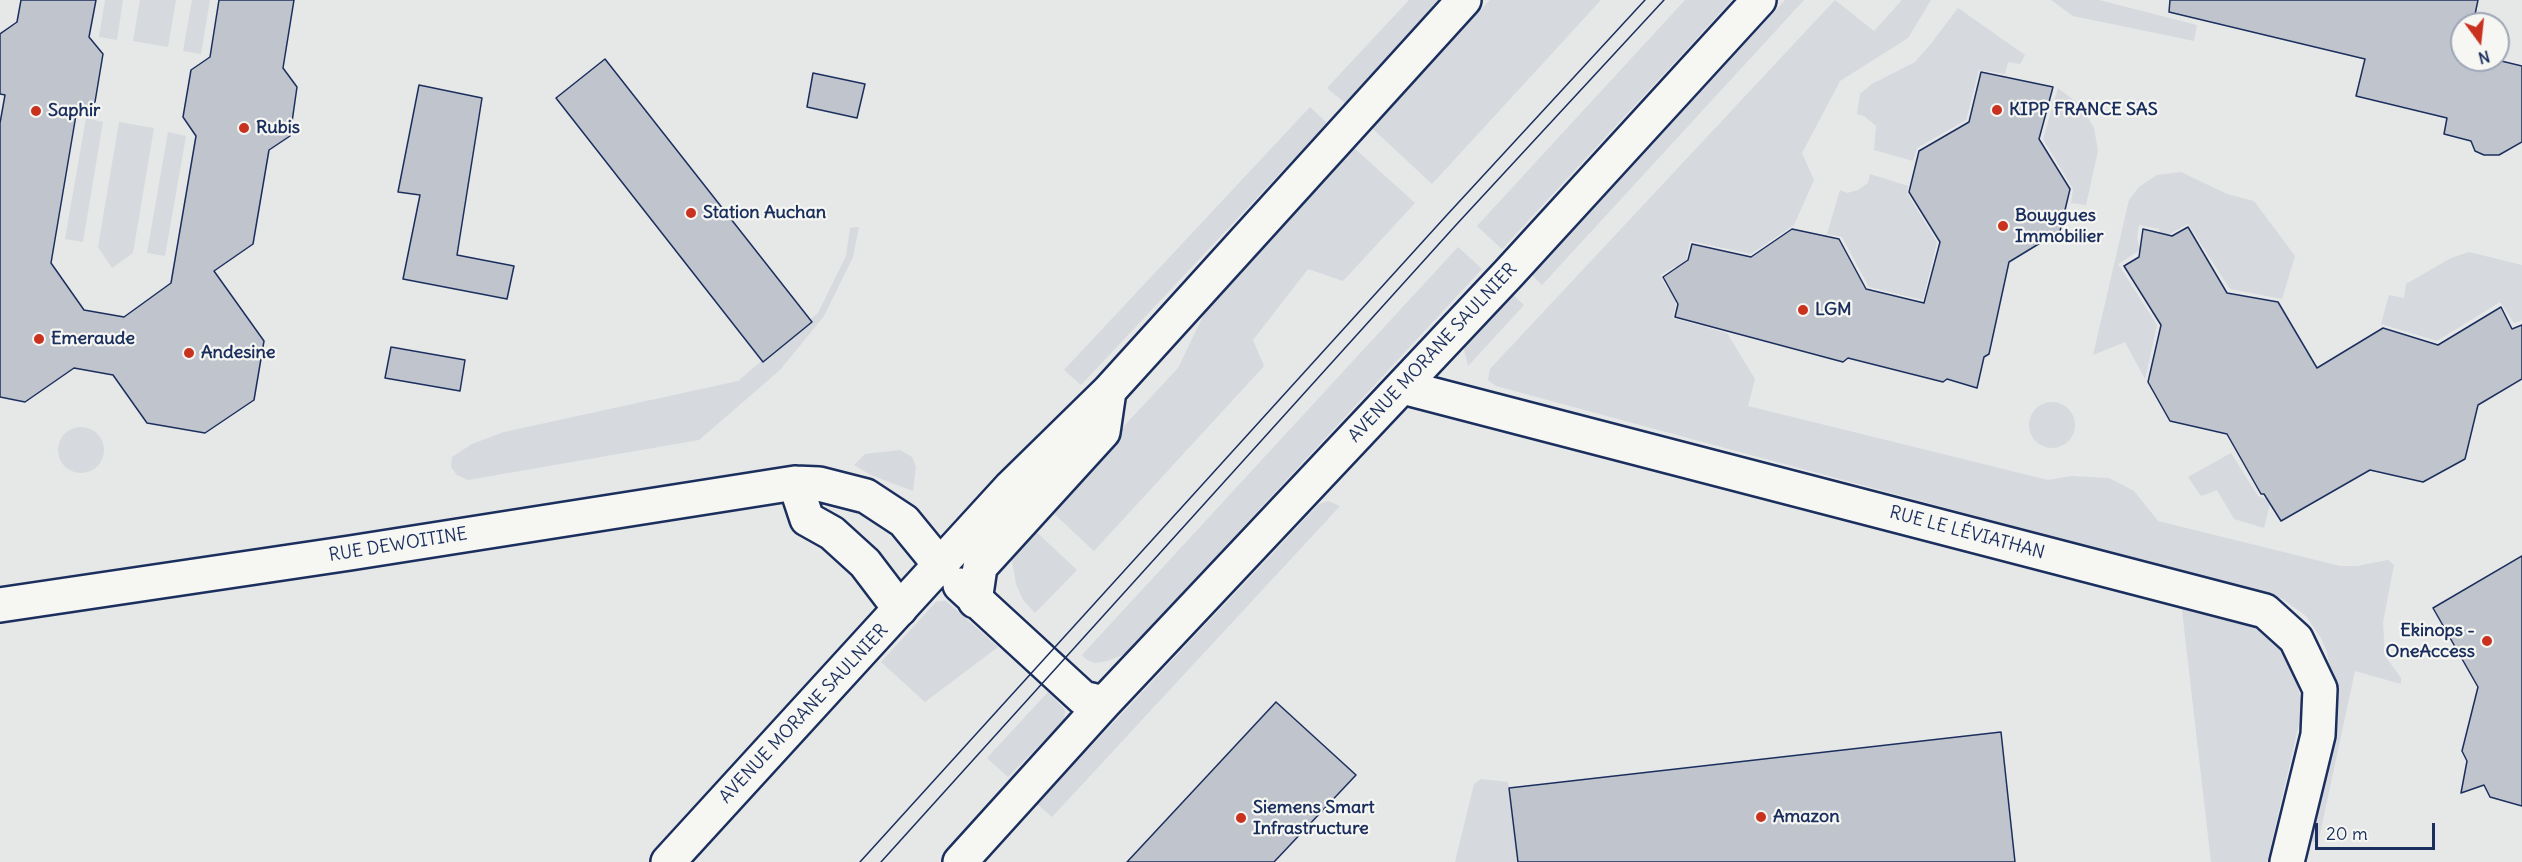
<!DOCTYPE html>
<meta charset="utf-8">
<style>
body{margin:0}
#map{position:relative;width:2522px;height:862px;overflow:hidden;background:#f6f6f2;font-family:Delius,sans-serif}
canvas{display:block}
.north{position:absolute;left:2450px;top:12px;width:60px;height:60px;box-sizing:border-box;background:#f6f6f2;border:2px solid #9ea6b7;border-radius:50%;rotate:165deg;font-size:16px;font-weight:700;line-height:24px;text-align:center;color:#1b2f5e}
.north::after{content:'';display:block;margin:auto;width:21px;height:27px;background:#c8321e;clip-path:polygon(50% 0,100% 100%,50% 72%,0 100%)}
.scale{position:absolute;left:2315px;top:823px;width:120px;height:27px;box-sizing:border-box;border:3px solid #1b2f5e;border-top:0;padding-left:8px;font-size:18px;line-height:21px;white-space:nowrap;color:#1b2f5e;-webkit-text-stroke:4px #f6f6f2;paint-order:stroke}
</style>
<div id="map">
<canvas width="2522" height="862"></canvas>
<div class="north">N</div>
<div class="scale">20 m</div>
</div>
<script>
const context = document.querySelector('canvas').getContext('2d');
context.lineJoin = 'round';
function fillPath(path, color) { context.fillStyle = color; context.fill(path, 'evenodd'); }
const poly = rows => new Path2D(rows.map(r => 'M' + r).join(''));
function trace(path, color, width, dash) { context.strokeStyle = color; context.lineWidth = width; context.lineCap = dash ? 'butt' : 'round'; context.setLineDash(dash || []); context.stroke(path); }
function write(font, color, halo, rows, align = 'center') {
  context.font = font + ' Delius,sans-serif'; context.lineWidth = 4.5; context.setLineDash([]); context.textBaseline = 'middle'; context.strokeStyle = halo; context.fillStyle = color; for (const [text, x, y, turn = 0] of rows) {
    context.save(); context.translate(x, y); context.rotate((+turn || 0) * Math.PI / 180); context.textAlign = isNaN(turn) ? turn : align; if (halo) context.strokeText(text, 0, 0); context.fillText(text, 0, 0); context.restore();
  }
}
const built = poly([
 [0,0,2522,0,2522,862,0,862],
 [2462,24,2498,24,2498,60,2462,60]
]);
const green = poly([
 [105,0,123,0,117,40,99,37],
 [140,0,176,0,168,47,133,41],
 [192,0,210,0,201,54,183,51],
 [1409,0,1440,0,1345,103,1327,88],
 [1490,0,1601,0,1432,184,1372,128],
 [1685,0,1732,0,1502,249,1477,226],
 [1785,0,1804,0,1542,285,1532,275],
 [1835,0,1874,31,1902,0,1931,0,1908,38,1840,81,1802,153,1814,180,1794,225,1751,254,1690,241,1684,268,1674,267,1660,275,1668,290,1678,292,1673,318,1727,333,1755,379,1748,406,2048,480,2071,476,2109,478,2134,491,2158,521,2340,566,2357,566,2388,560,2394,565,2383,622,2385,656,2401,678,2401,684,2355,671,2318,843,2308,840,2332,684,2327,652,2321,638,2306,616,2283,599,1496,386,1488,380,1490,369],
 [2051,0,2099,0,2197,25,2194,41,2073,16],
 [1958,8,2025,55,2020,64,2008,62,2005,74,1979,70,1966,120,1917,148,1913,161,1874,150,1876,126,1864,116,1857,114,1860,94,1872,84,1915,62,1930,45],
 [2058,88,2081,106,2094,128,2098,151,2086,205,2071,203,2073,189,2043,139],
 [1310,107,1327,123,1081,385,1064,370],
 [86,118,103,122,83,242,65,239],
 [119,122,154,128,133,253,112,268,98,247],
 [168,132,186,136,165,256,147,253],
 [1354,148,1415,203,1343,281,1308,269,1253,340,1264,366,1094,551,1048,508,1178,368,1206,310],
 [2181,172,2227,194,2254,201,2295,256,2282,299,2230,289,2188,224,2162,238,2159,229,2139,225,2137,238,2140,250,2118,264,2157,325,2145,379,2125,342,2093,355,2129,200,2139,187,2157,175],
 [1870,174,1908,186,1907,193,1937,242,1923,300,1869,287,1842,237,1827,234,1840,190,1847,193,1858,190,1868,183],
 [859,227,853,257,824,316,780,370,699,440,468,480,457,475,451,467,452,457,472,444,504,432,738,381,818,313,846,256,850,228],
 [1458,247,1482,269,1125,654,1107,661,1095,663,1087,660,1082,655],
 [2469,252,2522,265,2522,320,2514,323,2500,302,2437,341,2381,324,2389,295,2404,298,2406,284,2451,258],
 [1513,295,1524,305,1468,366,1464,349,1467,344],
 '2029 425a23 23 0 1 1 46 0a23 23 0 1 1-46 0Z',
 '58 450a23 23 0 1 1 46 0a23 23 0 1 1-46 0Z',
 [900,450,912,457,916,467,913,491,871,475,854,465,865,454],
 [2231,453,2258,496,2271,500,2264,528,2234,519,2217,490,2201,496,2188,477],
 [1328,501,1340,506,1052,817,1037,804,1319,504],
 [1030,526,1077,570,1035,613,1023,600,1016,584,1012,560,1018,540],
 [2180,593,2235,609,2280,642,2294,674,2303,707,2267,862,2211,862],
 [941,601,946,601,998,647,925,702,881,662,936,602],
 [1048,692,1065,710,1064,720,1008,777,987,758],
 [1481,779,1508,782,1518,862,1455,862,1474,784]
]);
const building = poly([
 [21,0,96,0,89,37,103,54,95,102,76,115,51,263,84,310,124,317,171,283,196,136,183,117,191,70,210,57,219,0,294,0,283,68,297,87,290,136,269,150,253,244,214,271,264,341,254,400,205,433,147,423,113,375,74,368,25,402,0,397,0,123,5,95,0,94,0,34,17,22,21,0],
 [2170,0,2478,0,2473,24,2462,24,2462,60,2497,60,2522,66,2522,142,2499,155,2484,155,2475,151,2471,141,2444,134,2447,118,2356,96,2365,59,2169,12,2170,0],
 [605,59,812,322,763,362,556,98,605,59],
 [1981,72,2053,87,2039,139,2070,189,2060,231,2009,262,1989,354,1984,357,1977,388,1947,379,1943,382,1848,358,1843,362,1675,317,1678,304,1663,277,1688,260,1692,244,1751,257,1792,229,1839,239,1866,289,1924,303,1940,242,1909,192,1919,151,1969,122,1981,72],
 [813,73,865,84,857,118,807,107,813,73],
 [419,85,482,98,457,255,514,266,507,299,403,279,420,195,398,192,419,85],
 [2188,227,2227,293,2278,302,2317,368,2383,328,2438,345,2501,307,2512,329,2522,325,2522,379,2478,405,2465,459,2423,482,2370,470,2281,521,2264,494,2261,494,2227,434,2170,421,2148,382,2161,325,2124,266,2139,257,2143,229,2172,236,2188,227],
 [391,347,465,360,460,391,385,378,391,347],
 [2522,556,2522,806,2490,797,2484,785,2461,793,2467,761,2462,751,2478,687,2433,608,2522,556],
 [1276,702,1356,775,1274,862,1127,862,1276,702],
 [2001,732,2015,862,1518,862,1509,788,2001,732]
]);
const street = poly([
 [1403,387,2265,611,2296,639,2320,689,2318,735,2287,862],
 [795,483,807,519,832,533,865,563,900,609],
 [0,605,350,553,795,483,819,484,866,496,904,521,940,565]
]);
const secondary = poly([
 [960,585,1083,698,1104,703],
 [975,601,980,567,1103,432,1109,391],
 [668,862,1011,487,1109,391,1464,0],
 [960,862,1104,703,1509,273,1759,0]
]);
const tram = poly([
 [860,862,1446,216,1645,0],
 [881,862,1456,225,1664,0]
]);
const markers = [
 [1997,110,6,"#c8321e"],
 [36,111,6,"#c8321e"],
 [244,128,6,"#c8321e"],
 [691,213,6,"#c8321e"],
 [2003,226,6,"#c8321e"],
 [1803,310,6,"#c8321e"],
 [39,339,6,"#c8321e"],
 [189,353,6,"#c8321e"],
 [2487,641,6,"#c8321e"],
 [1761,817,6,"#c8321e"],
 [1241,818,6,"#c8321e"]
];
const poiNames = [
 ["KIPP FRANCE SAS",2009,110],
 ["Saphir",48,111],
 ["Rubis",256,128],
 ["Station Auchan",703,213],
 ["Bouygues",2015,216],
 ["Immobilier",2015,237],
 ["LGM",1815,310],
 ["Emeraude",51,339],
 ["Andesine",201,353],
 ["Ekinops -",2475,631,"right"],
 ["OneAccess",2475,652,"right"],
 ["Siemens Smart",1253,808],
 ["Infrastructure",1253,829],
 ["Amazon",1773,817]
];
const streetNames = [
 ["AVENUE MORANE SAULNIER",1433,353,-47],
 ["RUE LE LÉVIATHAN",1967,533,15],
 ["RUE DEWOITINE",398,545,-9],
 ["AVENUE MORANE SAULNIER",804,714,-47]
];
fillPath(built, '#e6e7e7');
fillPath(green, '#d6d9dd');
fillPath(building, '#c0c4cd');
trace(building, '#1b2f5e', 1.5);
trace(street, '#1b2f5e', 38);
trace(secondary, '#1b2f5e', 38);
trace(street, '#f6f6f2', 33);
trace(secondary, '#f6f6f2', 33);
trace(tram, '#1b2f5e', 1.5);
for (const [x, y, r, color] of markers) { const dot = new Path2D(); dot.arc(x, y, r, 0, 2 * Math.PI); context.fillStyle = color; context.fill(dot); trace(dot, '#f6f6f2', 2); }
write('bold 18px', '#1b2f5e', '#f6f6f2', poiNames, 'left');
write('18px', '#1b2f5e', '#f6f6f2', streetNames);
</script>
